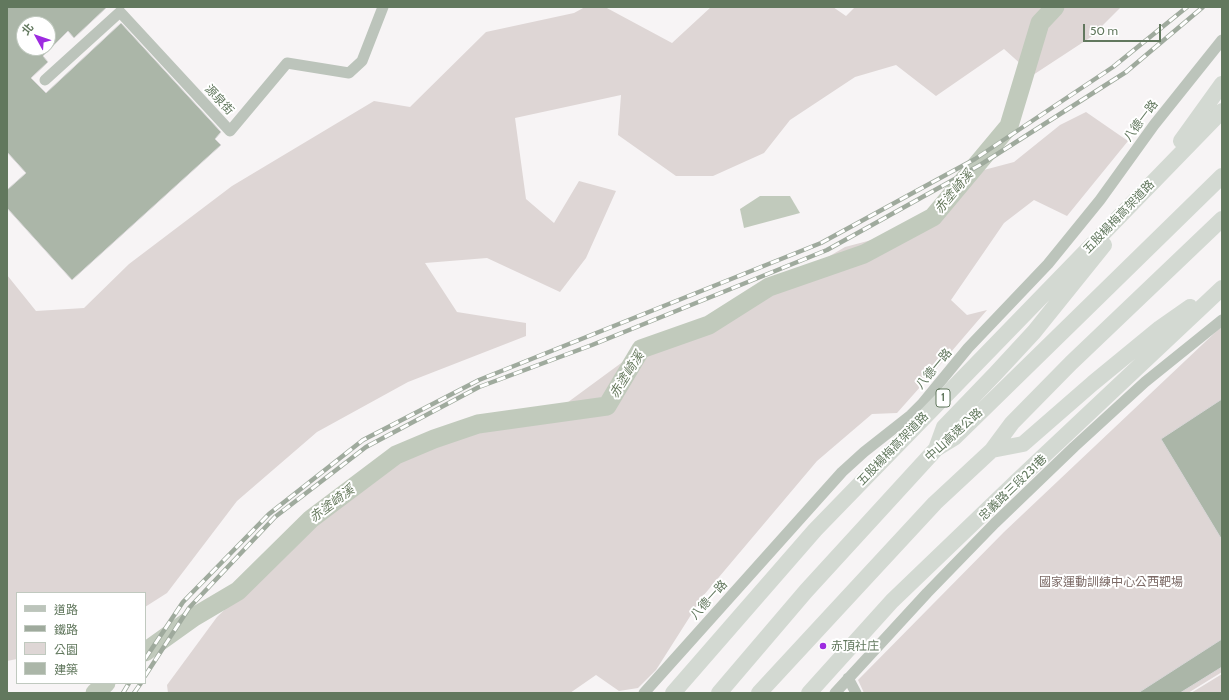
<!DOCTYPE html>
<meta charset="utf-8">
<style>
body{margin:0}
#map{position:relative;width:1229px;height:700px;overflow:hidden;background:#f7f4f5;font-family:Cabin,"Noto Sans TC",sans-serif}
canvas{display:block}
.frame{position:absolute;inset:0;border:8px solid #62785e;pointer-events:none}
.legend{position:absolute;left:16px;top:592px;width:130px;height:92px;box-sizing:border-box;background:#fff;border:1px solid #c0c9bf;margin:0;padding:5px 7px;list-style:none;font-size:12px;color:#62785e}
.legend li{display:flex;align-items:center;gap:8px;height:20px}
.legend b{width:20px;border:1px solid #c0c9bf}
.north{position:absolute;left:16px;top:16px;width:40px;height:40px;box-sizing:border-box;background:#fff;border:1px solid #c0c9bf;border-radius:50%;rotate:310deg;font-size:11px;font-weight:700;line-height:16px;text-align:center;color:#62785e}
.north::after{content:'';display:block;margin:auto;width:14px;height:18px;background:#9d2be0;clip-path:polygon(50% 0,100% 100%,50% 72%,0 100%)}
.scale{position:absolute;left:1083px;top:24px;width:78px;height:18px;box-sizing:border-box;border:2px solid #62785e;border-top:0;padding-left:5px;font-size:12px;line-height:14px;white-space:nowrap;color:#62785e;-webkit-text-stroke:3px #fff;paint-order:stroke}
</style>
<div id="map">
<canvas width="1229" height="700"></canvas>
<div class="frame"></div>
<ul class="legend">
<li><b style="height:5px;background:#bcc4bb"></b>道路</li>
<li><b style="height:5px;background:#9faa9d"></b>鐵路</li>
<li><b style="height:11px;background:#ded6d5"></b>公園</li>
<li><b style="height:11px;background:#abb6a8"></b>建築</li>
</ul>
<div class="north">北</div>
<div class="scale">50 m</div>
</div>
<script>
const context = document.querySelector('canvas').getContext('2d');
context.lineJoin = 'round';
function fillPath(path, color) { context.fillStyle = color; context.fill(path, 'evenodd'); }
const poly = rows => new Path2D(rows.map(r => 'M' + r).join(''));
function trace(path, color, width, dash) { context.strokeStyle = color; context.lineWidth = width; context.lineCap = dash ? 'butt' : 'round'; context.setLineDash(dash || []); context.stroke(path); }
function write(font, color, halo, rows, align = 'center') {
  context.font = font + ' Cabin,"Noto Sans TC",sans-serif'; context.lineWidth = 4; context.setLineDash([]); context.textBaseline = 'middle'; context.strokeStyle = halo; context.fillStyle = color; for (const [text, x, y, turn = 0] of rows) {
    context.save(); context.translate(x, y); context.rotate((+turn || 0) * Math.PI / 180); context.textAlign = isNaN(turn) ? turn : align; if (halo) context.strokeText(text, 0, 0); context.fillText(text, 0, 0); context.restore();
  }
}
const green = poly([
 [585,7,605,7,672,43,711,7,833,7,846,16,855,7,1121,7,1091,37,1033,75,1004,49,936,96,896,65,855,77,790,120,764,153,713,176,676,176,618,135,621,95,515,118,526,199,554,223,579,181,616,191,586,258,560,292,487,258,425,263,457,312,526,323,526,336,408,382,317,432,237,501,167,593,145,607,145,593,17,593,17,659,7,661,7,275,36,311,84,308,129,264,232,186,374,101,410,107,486,32,574,13],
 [1086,112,1128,141,1067,216,1034,200,1004,223,951,300,967,315,987,310,945,359,897,413,872,414,817,461,703,596,656,670,638,688,619,691,596,675,570,693,168,693,167,685,217,617,321,517,428,439,560,408,628,358,763,295,845,247,932,224,965,175,1014,162,1060,125],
 [1222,326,1222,672,1188,693,864,693,858,680,1004,532],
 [1222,674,1222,693,1191,693]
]);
const water = poly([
 [760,196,790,196,800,213,744,228,740,209]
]);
const river = poly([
 [145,652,194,617,238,591,311,519,396,455,434,439,478,424,607,406,641,349,709,325,769,287,864,254,933,217,1009,126,1040,23,1055,7],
 [95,693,106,683]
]);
const building = poly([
 [7,7,107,7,74,38,68,31,43,56,48,62,31,78,46,93,121,23,221,132,215,139,221,145,72,280,7,208,7,190,26,173,7,152,7,7],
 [24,24,48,24,48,48,24,48,24,24],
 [1222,399,1222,540,1161,439,1222,399],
 [1222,639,1222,667,1180,693,1138,693,1222,639]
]);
const minor = poly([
 [45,80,120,12,230,131,287,63,349,73,362,61,383,7],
 [848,678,856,693],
 [644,693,842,472,864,452,911,415,922,404,968,348,1048,264,1100,200,1154,125,1222,40],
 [835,693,927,593,995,523,1074,447,1145,382,1222,320]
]);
const highway = poly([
 [1181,141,1222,84],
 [936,449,944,427,996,373,1034,332,1104,245],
 [992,450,1023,444,1093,383,1160,328,1190,307],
 [673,693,815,530,1222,111],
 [719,693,806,591,936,449,954,438,1222,176],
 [759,693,935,503,992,450,1012,423,1071,363,1222,219],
 [809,693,892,601,1018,480,1222,288]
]);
const rail = poly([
 [145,659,183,602,269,514,363,440,479,380,821,243,975,159,1113,67,1187,7],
 [145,676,189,608,275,517,366,447,479,387,592,345,827,250,980,165,1126,72,1203,7],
 [123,693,129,683],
 [134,693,141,683]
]);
const markers = [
 [823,646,4,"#9d2be0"]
];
const shields = [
 [943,398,14]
];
const shieldNames = [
 ["1",943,398]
];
const streetNames = [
 ["源泉街",219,100,47],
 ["八德一路",1141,121,-53],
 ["五股楊梅高架道路",1119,217,-46],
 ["八德一路",934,369,-50],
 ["中山高速公路",954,435,-42],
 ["五股楊梅高架道路",893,449,-46],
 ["忠義路三段231巷",1013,488,-44],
 ["八德一路",709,600,-48]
];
const parkNames = [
 ["國家運動訓練中心公西靶場",1111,582]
];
const poiNames = [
 ["赤頂社庄",831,646]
];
const waterNames = [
 ["赤塗崎溪",954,192,-50],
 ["赤塗崎溪",627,375,-58],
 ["赤塗崎溪",332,504,-37]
];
fillPath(green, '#ded6d5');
fillPath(water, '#c1cabc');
trace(river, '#c1cabc', 19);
fillPath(building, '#abb6a8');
trace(building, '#d8d6d7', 1);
trace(minor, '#bcc4bb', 11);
trace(highway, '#d3d9d2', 16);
trace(rail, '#9faa9d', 4.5);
trace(rail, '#fff', 3, [9]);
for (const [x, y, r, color] of markers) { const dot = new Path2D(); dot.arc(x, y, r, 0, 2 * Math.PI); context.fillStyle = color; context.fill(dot); trace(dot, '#fff', 1.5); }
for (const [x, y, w] of shields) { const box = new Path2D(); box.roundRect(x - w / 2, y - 9, w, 18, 3); context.fillStyle = '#fff'; context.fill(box); trace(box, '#62785e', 1); }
write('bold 11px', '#62785e', null, shieldNames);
write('12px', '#62785e', '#fff', streetNames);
write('12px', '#7b6965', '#fff', parkNames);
write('12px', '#62785e', '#fff', poiNames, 'left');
write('italic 13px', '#66795d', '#fff', waterNames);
</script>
